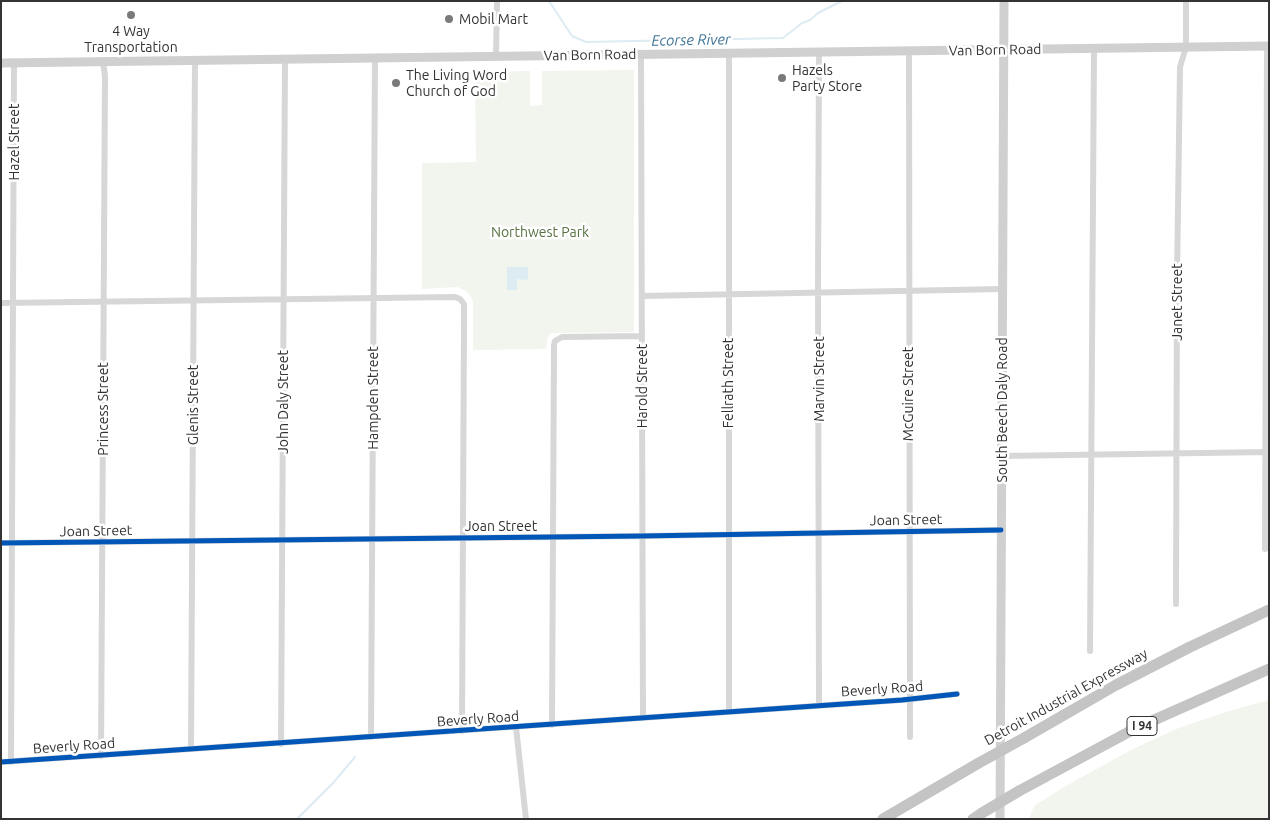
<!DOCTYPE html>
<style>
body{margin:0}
#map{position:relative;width:1270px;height:820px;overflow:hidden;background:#fff;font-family:Ubuntu,sans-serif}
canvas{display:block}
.frame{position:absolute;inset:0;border:2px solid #333;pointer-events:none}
</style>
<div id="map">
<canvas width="1270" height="820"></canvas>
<div class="frame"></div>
</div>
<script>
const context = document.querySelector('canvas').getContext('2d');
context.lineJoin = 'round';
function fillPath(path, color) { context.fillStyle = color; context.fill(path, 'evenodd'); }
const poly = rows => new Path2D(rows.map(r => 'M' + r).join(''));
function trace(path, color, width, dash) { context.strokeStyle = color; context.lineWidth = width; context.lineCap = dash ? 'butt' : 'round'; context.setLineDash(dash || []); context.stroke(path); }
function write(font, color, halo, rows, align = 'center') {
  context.font = font + ' Ubuntu,sans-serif'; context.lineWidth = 5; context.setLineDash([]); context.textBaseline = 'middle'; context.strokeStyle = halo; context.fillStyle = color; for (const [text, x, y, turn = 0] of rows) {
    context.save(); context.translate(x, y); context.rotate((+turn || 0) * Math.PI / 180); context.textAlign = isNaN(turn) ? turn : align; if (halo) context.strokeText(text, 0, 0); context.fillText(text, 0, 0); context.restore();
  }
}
const green = poly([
 [634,70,634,332,551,333,547,339,546,349,473,350,473,302,471,297,466,291,457,287,422,289,422,163,476,162,475,72,530,71,530,106,542,105,542,71],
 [1269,700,1269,819,1029,819,1034,806,1064,787,1131,750,1176,729,1226,712]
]);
const water = poly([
 [507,267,528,267,528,278,527,280,517,279,517,290,507,290]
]);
const stream = poly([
 [549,1,572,36,586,42,783,38,802,23,810,20,818,13,842,1],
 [297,819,333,783,355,757]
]);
const street = poly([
 [909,51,910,737],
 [729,53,729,712],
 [641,55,643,718],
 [496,57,497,1],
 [642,296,1002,289],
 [1,303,455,297,460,299,464,304,464,319,462,731],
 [1002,456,1268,452],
 [1,543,642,536,1001,530],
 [1265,549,1267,46],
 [1176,604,1177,278,1180,67,1186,47,1186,1],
 [1090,651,1094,48],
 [819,705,818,285,819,52],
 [552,725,554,345,555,341,562,337,642,336],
 [516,727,526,819],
 [371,737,375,58],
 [281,744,285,59],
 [191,749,195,61],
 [101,756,105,76,103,62],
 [1,762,902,700,957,694],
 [11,762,14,63]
]);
const secondary = poly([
 [1,63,1269,46],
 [1000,819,1004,1]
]);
const highway = poly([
 [1024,738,1116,685,1190,647,1269,610],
 [1019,791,1136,728,1269,669],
 [883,819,977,764],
 [973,819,982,813]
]);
const highwayBridge = poly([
 [977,764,1024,738],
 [982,813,1019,791]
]);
const cycleway = poly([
 [1,543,642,536,1001,530],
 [1,762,902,700,957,694]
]);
const markers = [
 [131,15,5,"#7a7a7a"],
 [449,19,5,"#7a7a7a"],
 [782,78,5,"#7a7a7a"],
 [396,83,5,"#7a7a7a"]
];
const shields = [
 [1142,726,30]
];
const shieldNames = [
 ["I 94",1142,726]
];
const poiNames = [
 ["Mobil Mart",459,19],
 ["4 Way",131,31,"center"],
 ["Transportation",131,47,"center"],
 ["Hazels",792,70],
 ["Party Store",792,86],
 ["The Living Word",406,75],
 ["Church of God",406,91]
];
const streetNames = [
 ["Van Born Road",995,50,-1],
 ["Van Born Road",590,55,-1],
 ["Hazel Street",14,142,-90],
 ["Janet Street",1177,302,-90],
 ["Marvin Street",819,379,-90],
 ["Fellrath Street",728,383,-90],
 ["Harold Street",642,386,-90],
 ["McGuire Street",908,394,-90],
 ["Hampden Street",373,398,-90],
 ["John Daly Street",283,402,-90],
 ["Glenis Street",193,405,-90],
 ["Princess Street",103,409,-90],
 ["South Beech Daly Road",1002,410,-90],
 ["Joan Street",906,520,-1],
 ["Joan Street",501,526],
 ["Joan Street",96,531,-1],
 ["Beverly Road",882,689,-4],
 ["Detroit Industrial Expressway",1066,697,-29],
 ["Beverly Road",478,719,-4],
 ["Beverly Road",74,746,-4]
];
const parkNames = [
 ["Northwest Park",540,232]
];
const waterNames = [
 ["Ecorse River",691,40,-1]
];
fillPath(green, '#f1f5ed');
fillPath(water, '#ddebf3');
trace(stream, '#ddebf3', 2);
trace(street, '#d7d7d7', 6);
trace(secondary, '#d0d0d0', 9);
trace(highway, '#c4c4c4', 11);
trace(highwayBridge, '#c4c4c4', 11);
trace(cycleway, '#0057b8', 5);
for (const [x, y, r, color] of markers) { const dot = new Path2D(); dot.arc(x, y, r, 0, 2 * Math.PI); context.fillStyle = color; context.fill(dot); trace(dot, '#fff', 2); }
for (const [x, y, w] of shields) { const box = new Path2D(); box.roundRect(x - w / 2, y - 9.5, w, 19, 4); context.fillStyle = '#fff'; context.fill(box); trace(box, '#333', 1); }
write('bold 12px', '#333', null, shieldNames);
write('14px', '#333', '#fff', poiNames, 'left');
write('14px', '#333', '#fff', streetNames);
write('14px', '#56703f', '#fff', parkNames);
write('italic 15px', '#3f7597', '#fff', waterNames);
</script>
